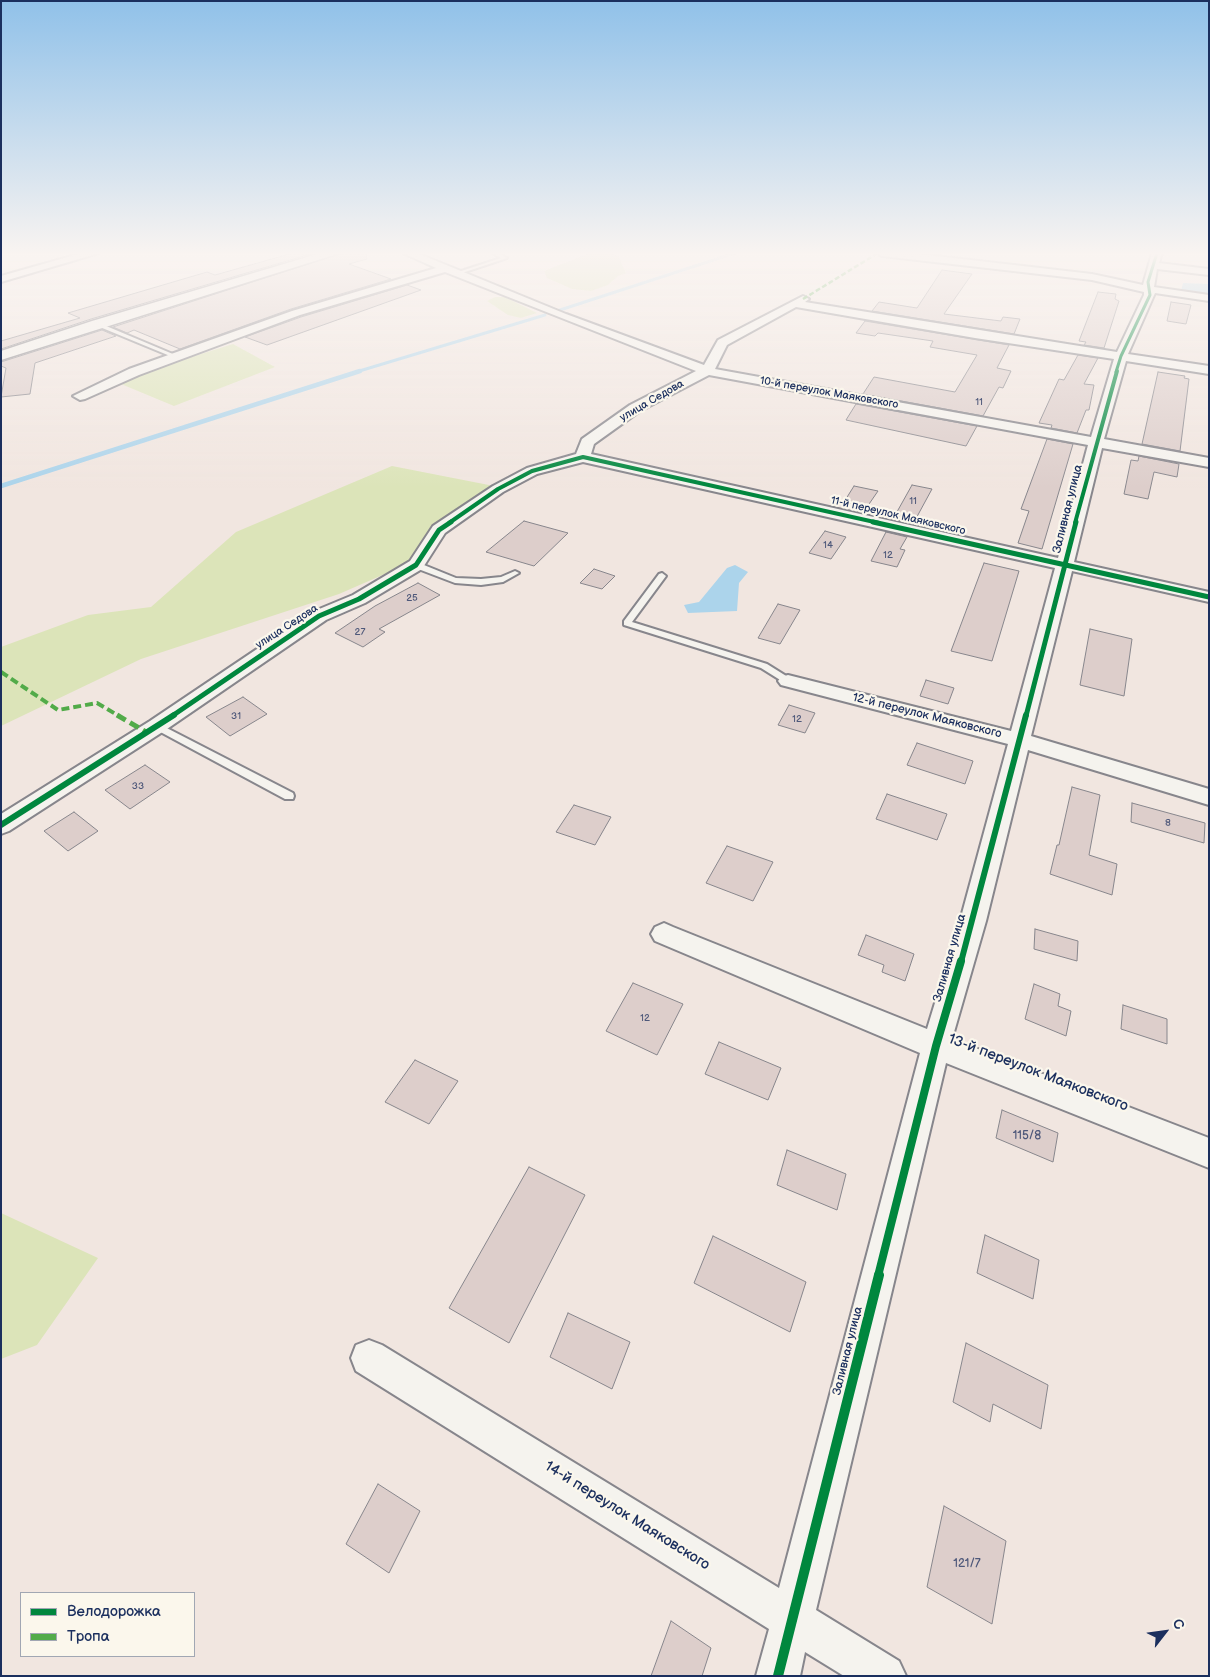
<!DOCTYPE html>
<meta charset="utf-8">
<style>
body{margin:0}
#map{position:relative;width:1210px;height:1677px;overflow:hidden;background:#f1e6e0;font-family:"Balsamiq Sans",sans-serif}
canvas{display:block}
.frame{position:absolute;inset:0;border:2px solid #1b2f5e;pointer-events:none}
.legend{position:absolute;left:20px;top:1592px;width:175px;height:65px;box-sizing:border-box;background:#fbf7ec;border:1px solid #a1a7b3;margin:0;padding:6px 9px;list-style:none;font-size:15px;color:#1b2f5e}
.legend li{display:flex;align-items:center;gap:10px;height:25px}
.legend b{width:25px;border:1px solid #a1a7b3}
.north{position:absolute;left:1140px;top:1607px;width:50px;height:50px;-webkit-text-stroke:4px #fbf7ec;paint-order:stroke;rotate:60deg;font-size:14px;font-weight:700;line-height:20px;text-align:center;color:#1b2f5e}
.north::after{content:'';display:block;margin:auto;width:18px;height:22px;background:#1b2f5e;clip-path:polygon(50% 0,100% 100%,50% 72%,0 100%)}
</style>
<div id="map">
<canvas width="1210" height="1677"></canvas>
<div class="frame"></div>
<ul class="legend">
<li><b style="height:6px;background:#00873e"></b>Велодорожка</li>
<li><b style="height:6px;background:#52ab49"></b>Тропа</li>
</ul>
<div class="north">С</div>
</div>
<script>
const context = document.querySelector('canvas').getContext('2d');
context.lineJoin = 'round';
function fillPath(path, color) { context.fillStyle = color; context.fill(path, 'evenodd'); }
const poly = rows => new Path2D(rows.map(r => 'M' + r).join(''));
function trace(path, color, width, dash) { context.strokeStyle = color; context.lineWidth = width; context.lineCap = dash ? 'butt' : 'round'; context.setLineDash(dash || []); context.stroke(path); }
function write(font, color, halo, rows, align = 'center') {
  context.font = font + ' "Balsamiq Sans",sans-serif'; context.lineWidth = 4.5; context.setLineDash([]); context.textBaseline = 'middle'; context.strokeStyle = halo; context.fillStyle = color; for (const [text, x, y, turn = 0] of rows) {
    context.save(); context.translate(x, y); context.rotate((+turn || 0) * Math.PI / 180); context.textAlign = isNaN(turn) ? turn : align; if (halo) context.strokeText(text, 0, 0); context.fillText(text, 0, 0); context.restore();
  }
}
const green = poly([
 [590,253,609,253,618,256,626,273,618,276,608,285,591,291,572,289,547,278,544,271],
 [495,297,505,297,537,313,521,318,508,315,487,301],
 [233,344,275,367,174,406,121,384,143,372],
 [392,466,494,486,410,563,339,594,141,659,1,726,1,647,88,615,151,607,236,532],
 [1,1213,98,1258,37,1345,1,1359]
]);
const water = poly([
 [1183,283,1209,284,1209,296,1181,291],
 [735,565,748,572,739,583,737,611,688,613,684,605,699,602,727,568]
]);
const streamFar1 = poly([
 [560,310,735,253],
 [356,372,545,315]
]);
const stream = poly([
 [1,486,360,371]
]);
const building = poly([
 [293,253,314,253,91,319,1,349,1,341,80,318,68,313,207,272,215,275,293,253],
 [342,253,366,253,367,259,349,264,391,279,291,309,180,349,134,330,127,333,113,327,342,253],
 [942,270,972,274,944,314,1001,321,1003,317,1020,319,1014,334,872,311,879,302,917,308,942,270],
 [407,285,421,290,267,345,245,337,301,317,407,285],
 [1098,292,1116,294,1115,299,1119,301,1104,348,1084,345,1086,342,1079,341,1098,292],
 [1171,302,1191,305,1186,324,1167,321,1171,302],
 [865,321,1009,345,997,368,1011,371,1003,388,999,387,983,416,863,394,874,377,955,392,977,355,930,347,933,341,878,333,875,336,856,333,865,321],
 [102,330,116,336,35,363,30,394,1,397,6,368,1,366,1,362,102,330],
 [1078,355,1098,358,1084,384,1094,385,1089,410,1086,410,1077,433,1051,428,1052,425,1039,423,1059,379,1064,380,1078,355],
 [1158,372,1185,376,1184,378,1189,379,1180,451,1142,444,1158,372],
 [856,404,977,426,966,446,846,420,856,404],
 [1047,439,1073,444,1042,549,1018,543,1029,511,1021,509,1047,439],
 [1139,456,1179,464,1177,477,1154,472,1148,499,1124,494,1131,460,1138,461,1139,456],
 [912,485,932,489,913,524,893,519,912,485],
 [854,486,878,491,867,507,844,502,854,486],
 [524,521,568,533,534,566,486,552,524,521],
 [825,531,846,537,831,559,809,553,825,531],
 [886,532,907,537,900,549,905,550,897,567,871,561,886,532],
 [984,563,1019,571,992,661,951,651,984,563],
 [594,569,615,576,602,589,580,583,594,569],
 [418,583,440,595,379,629,385,632,363,647,335,633,375,606,418,583],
 [778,604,800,610,780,644,758,638,778,604],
 [1090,629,1132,639,1124,696,1080,685,1090,629],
 [926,680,954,688,948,704,920,696,926,680],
 [243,697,267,714,230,736,206,717,243,697],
 [789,705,815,713,805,733,778,725,789,705],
 [917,743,973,761,965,784,907,765,917,743],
 [145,765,170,782,130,809,105,790,145,765],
 [1072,787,1100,795,1089,855,1117,864,1112,895,1050,874,1057,845,1059,845,1072,787],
 [887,794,947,814,937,840,876,819,887,794],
 [1132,803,1205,823,1204,843,1131,822,1132,803],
 [574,805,611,817,595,845,556,832,574,805],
 [74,812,98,831,68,851,44,831,74,812],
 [727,846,773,862,753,901,706,883,727,846],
 [1035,929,1078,941,1077,961,1034,949,1035,929],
 [866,935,914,954,905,981,882,972,884,965,858,955,866,935],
 [633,983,683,1004,657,1055,606,1031,633,983],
 [1034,984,1060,994,1058,1006,1071,1011,1066,1036,1025,1019,1034,984],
 [1123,1005,1167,1019,1167,1044,1121,1029,1123,1005],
 [719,1042,781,1068,768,1100,705,1074,719,1042],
 [415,1060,458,1081,429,1124,385,1102,415,1060],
 [1002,1110,1058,1133,1053,1162,996,1138,1002,1110],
 [787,1150,846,1174,837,1210,777,1185,787,1150],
 [529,1167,585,1195,509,1343,449,1308,529,1167],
 [985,1235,1039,1260,1033,1299,977,1273,985,1235],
 [713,1236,806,1282,790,1332,694,1283,713,1236],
 [568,1313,630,1342,612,1389,550,1357,568,1313],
 [966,1343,1048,1385,1041,1429,993,1404,990,1422,953,1402,966,1343],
 [378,1484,420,1511,389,1573,346,1544,378,1484],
 [944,1506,1006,1541,992,1624,927,1587,944,1506],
 [671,1621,711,1648,702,1676,651,1676,671,1621]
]);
const lane = poly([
 [492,253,498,253,507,258,459,274,455,273,501,258,492,253],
 [95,323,99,323,180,357,175,358,95,325,95,323],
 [413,563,419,563,456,578,481,579,501,577,515,571,519,573,503,582,481,585,455,583,413,567,413,563],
 [662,573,666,576,632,622,767,664,791,679,791,683,785,683,761,668,624,625,624,621,659,574,662,573],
 [157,723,293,793,294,796,293,799,285,799,153,728,152,726,157,723]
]);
const street = poly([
 [82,253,99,253,1,282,1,276,82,253],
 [403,253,417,253,566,314,704,365,718,340,803,296,809,299,805,302,1117,352,1144,295,1144,292,1092,280,882,256,877,253,910,253,1092,274,1143,285,1152,253,1162,253,1159,263,1209,269,1209,275,1157,269,1154,287,1209,295,1209,301,1155,293,1128,354,1209,366,1209,374,1126,361,1104,439,1209,458,1209,467,1102,448,1074,562,1209,592,1209,602,1072,571,1031,736,1209,789,1209,805,1028,750,986,921,952,1039,1209,1138,1209,1168,946,1063,816,1610,899,1661,906,1676,844,1676,805,1652,800,1676,756,1676,769,1629,356,1371,351,1358,356,1345,369,1340,382,1345,779,1588,920,1053,655,941,651,934,655,927,664,923,673,927,927,1029,960,921,1008,744,781,685,778,681,781,677,788,675,1011,731,1055,568,583,462,537,474,503,492,445,533,422,569,365,603,326,620,164,731,9,831,1,834,1,814,150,721,312,612,353,595,410,561,433,526,493,486,527,468,576,454,582,439,630,405,696,371,445,272,300,315,139,375,85,399,80,400,73,396,129,369,292,311,436,268,403,253],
 [796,307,975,338,1114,359,1091,437,715,369,727,345,796,307],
 [709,375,1088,445,1058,558,591,454,594,444,640,411,709,375]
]);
const secondary = poly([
 [321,253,340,253,1,360,1,351,92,321,321,253]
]);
const quietFar2 = poly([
 [803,299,878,253]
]);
const quietFar1 = poly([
 [1,672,58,710,97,703,119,716]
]);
const quiet = poly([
 [117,715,146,732]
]);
const cyclewayFar5 = poly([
 [1116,372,1121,356,1150,295,1148,282,1157,253]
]);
const cyclewayFar4 = poly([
 [449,523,498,489,532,471,583,457,879,523],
 [1075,523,1117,371]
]);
const cyclewayFar3 = poly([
 [873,522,1209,597],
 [172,716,319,616,359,599,416,565,439,530,451,522],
 [1026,716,1076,522]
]);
const cyclewayFar2 = poly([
 [1,825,174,715],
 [961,962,1026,715]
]);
const cyclewayFar1 = poly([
 [878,1276,936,1046,961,961]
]);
const cycleway = poly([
 [778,1676,879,1275]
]);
const numberNames = [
 ["11",979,402],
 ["11",913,501],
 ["14",828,545],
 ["12",888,555],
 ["25",412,598],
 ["27",360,632],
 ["31",236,716],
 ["12",797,719],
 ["33",138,786],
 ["8",1168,823],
 ["12",645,1018]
];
const farStreetnames = [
 ["10-й переулок Маяковского",829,393,10],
 ["улица Седова",652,401,-30],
 ["11-й переулок Маяковского",898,516,13],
 ["улица Седова",287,627,-33]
];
const streetNames = [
 ["Заливная улица",1068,509,-76],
 ["12-й переулок Маяковского",927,716,14],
 ["Заливная улица",950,958,-74],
 ["Заливная улица",848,1351,-76]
];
const nearNumbernames = [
 ["115/8",1027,1136],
 ["121/7",967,1564]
];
const nearStreetnames = [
 ["13-й переулок Маяковского",1038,1073,21],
 ["14-й переулок Маяковского",627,1516,32]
];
fillPath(green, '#dce4b9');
fillPath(water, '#acd4eb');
trace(streamFar1, '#acd4eb', 3);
trace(stream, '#acd4eb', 4.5);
fillPath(building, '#ddcecb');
trace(building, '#87868c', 1);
trace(lane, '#87868c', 4);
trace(street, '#87868c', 4);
trace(secondary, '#87868c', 3);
fillPath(lane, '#f5f3ee');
fillPath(street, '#f5f3ee');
fillPath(secondary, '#f5f3ee');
trace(quietFar2, '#52ab49', 2.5, [5, 2.5]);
trace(quietFar1, '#52ab49', 4, [8, 4]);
trace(quiet, '#52ab49', 5, [10, 5]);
trace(cyclewayFar5, '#00873e', 3);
trace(cyclewayFar4, '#00873e', 4);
trace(cyclewayFar3, '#00873e', 5);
trace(cyclewayFar2, '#00873e', 6);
trace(cyclewayFar1, '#00873e', 8);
trace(cycleway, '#00873e', 10);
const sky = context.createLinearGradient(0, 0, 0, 488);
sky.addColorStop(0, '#90c1e9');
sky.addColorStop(0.52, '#f9f4f1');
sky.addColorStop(1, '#f9f4f100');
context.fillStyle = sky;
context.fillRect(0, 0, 1210, 488);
write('10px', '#4e587a', null, numberNames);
write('11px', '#1b2f5e', '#fbf7ec', farStreetnames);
write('12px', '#1b2f5e', '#fbf7ec', streetNames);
write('12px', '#4e587a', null, nearNumbernames);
write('15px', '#1b2f5e', '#fbf7ec', nearStreetnames);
</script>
